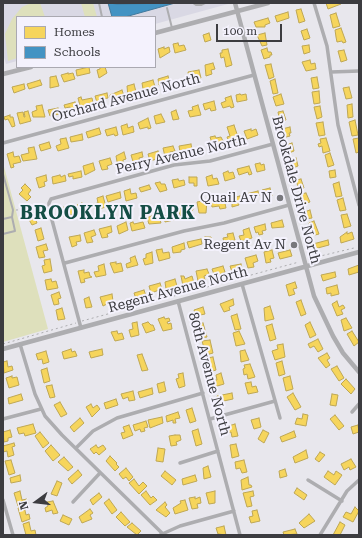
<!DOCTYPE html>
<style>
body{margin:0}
#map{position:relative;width:362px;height:538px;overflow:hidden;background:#e8e7ed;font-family:"Roboto Serif",serif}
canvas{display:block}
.frame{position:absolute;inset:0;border:4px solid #3c3c40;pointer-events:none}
.legend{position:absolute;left:16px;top:16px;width:140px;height:52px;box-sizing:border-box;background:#f4f2fd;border:1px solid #aaa9b1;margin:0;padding:5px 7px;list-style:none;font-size:12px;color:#3c3c40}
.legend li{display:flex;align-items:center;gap:8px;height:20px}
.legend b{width:20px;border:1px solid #aaa9b1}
.north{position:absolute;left:16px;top:482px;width:40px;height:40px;-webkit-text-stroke:3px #f4f2fd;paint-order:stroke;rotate:255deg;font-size:11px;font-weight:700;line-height:16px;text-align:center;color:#3c3c40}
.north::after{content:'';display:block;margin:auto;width:14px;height:18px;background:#3c3c40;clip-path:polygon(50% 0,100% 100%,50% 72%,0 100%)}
.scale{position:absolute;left:216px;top:24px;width:66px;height:18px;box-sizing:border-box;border:2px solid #3c3c40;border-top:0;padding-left:5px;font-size:12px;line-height:14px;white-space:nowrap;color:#3c3c40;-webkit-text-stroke:3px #f4f2fd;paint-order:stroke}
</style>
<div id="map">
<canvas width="362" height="538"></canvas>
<div class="frame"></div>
<ul class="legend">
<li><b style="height:11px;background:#f6d55c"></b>Homes</li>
<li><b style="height:11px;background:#4393c3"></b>Schools</li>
</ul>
<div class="north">N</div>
<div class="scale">100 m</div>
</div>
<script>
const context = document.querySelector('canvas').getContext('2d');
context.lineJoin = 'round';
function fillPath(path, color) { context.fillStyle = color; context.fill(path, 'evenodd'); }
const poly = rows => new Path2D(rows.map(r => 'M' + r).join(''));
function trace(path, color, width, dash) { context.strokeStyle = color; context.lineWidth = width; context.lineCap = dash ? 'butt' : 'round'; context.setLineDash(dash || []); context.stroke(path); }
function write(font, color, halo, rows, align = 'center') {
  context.font = font + ' "Roboto Serif",serif'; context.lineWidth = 4; context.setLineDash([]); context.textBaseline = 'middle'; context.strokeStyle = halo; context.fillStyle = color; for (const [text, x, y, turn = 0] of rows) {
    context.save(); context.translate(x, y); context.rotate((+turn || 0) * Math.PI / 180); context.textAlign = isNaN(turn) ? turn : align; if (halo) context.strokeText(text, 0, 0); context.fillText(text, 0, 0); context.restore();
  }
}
const built = poly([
 [3,3,227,3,228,4,155,24,155,17,17,17,17,61,6,64,3,54]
]);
const green = poly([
 [31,3,40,3,45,17,17,17,17,58,8,61,5,34,12,19,22,7],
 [81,3,93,3,97,17,85,17],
 [3,163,48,329,3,342]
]);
const homes = poly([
 [326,3,341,3,341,4,328,9,326,3],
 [301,9,305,21,299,23,296,10,301,9],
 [288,12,289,18,277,22,275,16,288,12],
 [336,13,340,26,333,28,330,15,336,13],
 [268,18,270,23,265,25,265,27,256,27,254,22,268,18],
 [341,28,346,42,343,43,342,41,337,42,336,37,335,30,341,28],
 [307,29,310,38,304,40,301,31,307,29],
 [209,33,211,40,205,42,203,35,209,33],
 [265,33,267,45,262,46,257,35,265,33],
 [178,43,179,46,184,45,186,50,175,53,173,44,178,43],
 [309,45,310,52,304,54,302,46,309,45],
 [164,47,164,49,169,47,170,52,160,58,158,49,164,47],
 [267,48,268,52,271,52,272,55,270,55,270,57,264,59,261,50,267,48],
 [228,49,232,65,226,67,224,57,221,58,220,53,222,53,222,50,228,49],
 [344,50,347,60,341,62,338,51,344,50],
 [310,60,311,64,315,63,316,69,306,71,302,62,310,60],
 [213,63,215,69,211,70,212,74,206,76,205,65,213,63],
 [271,64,274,77,269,79,265,65,271,64],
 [89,67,90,73,77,76,76,70,89,67],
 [100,67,105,67,107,73,99,78,97,70,100,69,100,67],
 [199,70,201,78,195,79,195,76,189,77,188,72,199,70],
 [68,73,68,74,73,73,75,79,64,82,61,75,68,73],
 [56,76,59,86,50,88,50,77,56,76],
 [168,76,171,86,165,87,164,83,159,85,158,79,168,76],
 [317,77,319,88,313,89,311,78,317,77],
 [275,79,278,93,273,94,270,81,275,79],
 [40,80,42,85,29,89,27,84,40,80],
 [153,80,156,90,150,92,149,88,143,89,142,83,153,80],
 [24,84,25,89,14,93,12,87,24,84],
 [134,84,136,92,128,97,127,86,134,84],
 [349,87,352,98,346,99,343,88,349,87],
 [122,90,124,96,111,101,110,95,122,90],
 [319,91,320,103,314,104,312,92,319,91],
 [107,93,108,98,102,99,104,104,98,106,95,96,107,93],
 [240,94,241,95,246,94,247,100,237,102,236,95,240,94],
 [281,94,284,104,276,106,273,97,281,94],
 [231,96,234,107,231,108,230,106,223,108,221,103,226,101,225,98,231,96],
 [81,97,82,100,92,98,93,103,86,105,87,108,81,110,78,98,81,97],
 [214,101,216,110,211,111,210,108,205,110,203,104,214,101],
 [75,102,77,109,71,111,70,107,65,108,64,105,75,102],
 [352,104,353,117,348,118,347,105,352,104],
 [42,105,45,117,33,117,32,112,37,110,36,106,42,105],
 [198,105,201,115,190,117,188,111,193,110,192,107,198,105],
 [320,106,322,117,317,119,314,107,320,106],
 [58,108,59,114,50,116,48,110,58,108],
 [176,110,179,119,173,120,171,112,176,110],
 [28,111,31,121,20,124,17,113,23,112,24,117,25,117,24,112,28,111],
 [283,111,286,120,280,122,278,112,283,111],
 [161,114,165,122,156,124,154,116,161,114],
 [10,115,10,117,13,117,15,126,12,127,8,119,5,120,4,117,10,115],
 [148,118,151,128,148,129,148,127,140,129,138,123,148,118],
 [355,120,358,135,352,136,349,122,355,120],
 [323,122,325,135,319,136,316,123,323,122],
 [127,124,128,128,133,126,134,132,123,135,121,126,127,124],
 [234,125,237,134,239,134,241,139,237,140,238,142,229,142,227,137,230,136,227,127,234,125],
 [116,127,118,135,115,136,114,134,107,136,105,130,116,127],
 [290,127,291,133,289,133,290,136,286,137,282,129,290,127],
 [99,128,101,134,88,138,86,132,99,128],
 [251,129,251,131,256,129,258,135,247,139,244,131,251,129],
 [82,134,83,140,71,142,70,137,82,134],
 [215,136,216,138,221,137,225,145,217,147,216,142,212,143,210,137,215,136],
 [66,138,69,148,58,151,56,146,61,144,60,139,66,138],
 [326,138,330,151,323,153,322,146,319,147,318,144,321,143,320,139,326,138],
 [359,138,359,152,356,153,353,139,359,138],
 [49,142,51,148,41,151,39,145,49,142],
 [292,143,294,151,289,153,286,145,292,143],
 [191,144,192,150,180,152,179,146,191,144],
 [173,146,175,151,170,152,170,155,165,157,163,148,173,146],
 [34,147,37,159,23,161,21,155,29,153,28,148,34,147],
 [158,151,160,158,150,161,148,154,158,151],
 [13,152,14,157,19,156,21,162,13,164,14,167,11,168,7,154,13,152],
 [124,152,126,159,123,160,123,166,118,167,116,156,124,152],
 [142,152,143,157,139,158,140,163,134,165,131,155,142,152],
 [330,153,334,165,328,167,325,155,330,153],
 [110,158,112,164,107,166,108,169,102,170,99,161,110,158],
 [296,158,298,166,293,168,290,160,296,158],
 [93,163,95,170,85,175,83,166,93,163],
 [260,163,261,165,264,164,265,170,257,172,255,164,260,163],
 [249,166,252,174,249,175,248,172,239,175,237,169,249,166],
 [335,170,336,177,330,178,329,171,335,170],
 [81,171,82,177,73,179,73,176,69,177,68,174,81,171],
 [228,171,229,173,233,172,235,178,225,181,223,173,228,171],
 [46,175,47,181,44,182,45,186,39,188,36,178,46,175],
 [60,175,61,177,65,175,66,181,53,184,52,177,60,175],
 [212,175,213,179,217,178,219,184,208,186,206,177,212,175],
 [189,177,197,177,197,186,194,186,194,183,189,183,189,177],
 [178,179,179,181,184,180,185,185,174,188,172,180,178,179],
 [301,179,304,188,299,190,296,180,301,179],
 [160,182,161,184,165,184,167,190,160,192,155,183,160,182],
 [339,182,342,196,336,197,333,184,339,182],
 [25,184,31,190,28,194,31,197,27,201,19,194,23,190,21,188,25,184],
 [149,185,151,189,141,192,139,188,149,185],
 [270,188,272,196,267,197,266,195,263,195,262,190,270,188],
 [130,189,131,194,136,193,137,198,126,201,124,191,130,189],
 [258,191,259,196,254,198,256,201,249,203,246,194,258,191],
 [120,192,121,198,108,202,106,196,120,192],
 [306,193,310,202,302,204,301,194,306,193],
 [103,196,106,207,95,210,93,204,98,203,97,198,103,196],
 [240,196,242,202,238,203,239,205,232,207,232,198,240,196],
 [343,198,346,210,340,211,337,200,343,198],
 [224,199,226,208,220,209,219,206,212,207,211,202,224,199],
 [207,200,206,213,199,213,197,202,207,200],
 [82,203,85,206,88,205,89,212,79,214,77,205,82,203],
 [192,205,193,210,186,212,187,216,181,218,178,208,192,205],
 [67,206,67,209,72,208,74,214,63,216,61,208,67,206],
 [310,210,312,218,306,219,304,212,310,210],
 [33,213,37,223,32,225,27,216,33,213],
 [158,213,161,223,149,224,147,218,158,213],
 [176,213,178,219,165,222,164,216,176,213],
 [347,214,351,226,344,228,341,215,347,214],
 [282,220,284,227,272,228,271,223,282,220],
 [314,221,319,234,311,236,309,223,314,221],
 [126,222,128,230,119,234,117,226,126,222],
 [133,222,134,224,143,222,145,228,132,231,130,223,133,222],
 [265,224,266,230,262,231,263,234,259,235,258,232,256,233,254,227,265,224],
 [111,226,112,232,107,234,108,237,102,238,99,229,111,226],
 [41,228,44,239,38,241,35,230,41,228],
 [249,228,252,238,241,241,239,236,244,235,243,230,249,228],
 [94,230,96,235,91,237,93,242,87,243,84,233,94,230],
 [347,232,347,234,352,232,354,239,341,243,340,237,347,232],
 [233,233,235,240,224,243,223,238,228,237,227,234,233,233],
 [80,235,81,241,76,242,77,245,72,247,69,237,80,235],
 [205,237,211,237,212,242,217,241,217,247,206,247,205,237],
 [201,239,202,244,189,248,187,242,201,239],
 [328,240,329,245,314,249,313,244,328,240],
 [184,243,185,249,181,250,181,252,173,253,172,247,184,243],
 [46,244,48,250,43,251,45,257,39,258,36,247,46,244],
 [162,249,163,253,169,252,170,258,159,261,156,250,162,249],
 [272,250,274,258,270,259,271,262,266,263,264,252,272,250],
 [290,250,292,256,280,259,278,253,290,250],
 [152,252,153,263,145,265,143,259,146,258,146,254,152,252],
 [256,255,258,261,253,263,254,267,248,268,245,258,256,255],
 [135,256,138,265,127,268,126,264,131,262,130,258,135,256],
 [50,259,52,271,44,273,42,266,45,265,44,260,50,259],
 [116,262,116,264,121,263,123,271,114,273,110,263,116,262],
 [104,264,106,275,96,277,94,272,99,271,98,266,104,264],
 [241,264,242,270,232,272,230,266,241,264],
 [359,265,359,272,349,275,348,269,359,265],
 [223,266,225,272,215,277,212,269,223,266],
 [207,269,209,274,204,276,205,280,198,281,196,271,207,269],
 [84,270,84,273,89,272,90,276,92,277,84,279,85,282,81,283,78,271,84,270],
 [335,272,336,277,323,281,321,275,335,272],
 [181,276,184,276,185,279,192,276,194,283,183,286,181,276],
 [51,279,52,282,56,281,58,288,47,290,45,280,51,279],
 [175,279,177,286,166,289,165,282,175,279],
 [295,282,297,288,293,289,295,294,289,296,286,285,295,282],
 [160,283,162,289,151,293,149,286,160,283],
 [337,285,339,294,331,296,331,293,327,294,326,288,337,285],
 [144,290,146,296,136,299,134,293,144,290],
 [59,292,61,298,58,299,59,304,54,305,51,295,59,292],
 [112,294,113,301,103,306,100,297,112,294],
 [89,297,92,307,86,308,84,299,89,297],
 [233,299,234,305,229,307,230,310,224,312,220,304,233,299],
 [301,300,306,314,301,316,296,302,301,300],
 [337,301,339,307,343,305,345,308,341,310,343,314,337,316,332,304,337,301],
 [270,306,274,319,265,321,264,308,270,306],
 [203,307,205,314,196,316,194,310,203,307],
 [62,308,65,319,58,320,56,310,62,308],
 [237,314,241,329,235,330,231,316,237,314],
 [164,317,165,319,169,318,170,321,167,322,168,324,171,323,172,329,163,331,158,319,164,317],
 [346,318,352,328,344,331,341,320,346,318],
 [137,322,139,335,131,337,129,330,133,329,132,323,137,322],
 [148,322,151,325,153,325,155,330,146,333,142,324,148,322],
 [310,322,316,335,310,338,305,325,310,322],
 [203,323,207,337,201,338,198,324,203,323],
 [272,324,276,339,270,341,266,326,272,324],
 [117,331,118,334,122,333,124,339,115,341,111,332,117,331],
 [239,331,245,344,236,346,233,333,239,331],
 [352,331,359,342,354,346,347,334,352,331],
 [318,339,323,349,318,352,314,346,310,348,308,344,318,339],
 [210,340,213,353,206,355,202,341,210,340],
 [283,344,285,357,275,360,272,351,278,349,277,345,283,344],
 [71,349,72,352,75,351,77,356,64,359,62,352,71,349],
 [102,349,103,355,91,358,89,352,102,349],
 [245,350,249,360,241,362,240,351,245,350],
 [46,351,49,362,43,364,42,359,38,360,36,354,46,351],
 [327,353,330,358,327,360,330,365,326,368,318,358,327,353],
 [142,354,148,370,142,371,137,355,142,354],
 [213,357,216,370,210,372,207,358,213,357],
 [7,361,8,367,12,366,13,370,4,373,3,362,7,361],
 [282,361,285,374,279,376,276,363,282,361],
 [250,364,255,377,248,379,247,374,244,375,243,369,245,368,244,365,250,364],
 [337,366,344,378,339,381,331,369,337,366],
 [47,368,50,381,44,383,41,370,47,368],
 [183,373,185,386,179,388,176,379,179,378,178,374,183,373],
 [221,373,224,384,214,387,213,380,217,380,216,375,221,373],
 [12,376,12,378,17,377,19,385,9,388,6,378,12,376],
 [290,376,293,389,286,391,283,378,290,376],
 [346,379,355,389,351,394,341,384,346,379],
 [164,382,166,391,159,393,157,384,164,382],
 [251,382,252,387,256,386,258,392,248,394,245,383,251,382],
 [52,385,55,397,50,398,46,386,52,385],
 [152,388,153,394,140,398,138,392,152,388],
 [133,391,135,400,129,401,128,397,123,399,121,394,133,391],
 [232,393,233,399,219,402,217,396,232,393],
 [293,393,301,407,295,410,287,397,293,393],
 [21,394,23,400,9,404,8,398,21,394],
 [332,394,338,395,336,406,330,405,332,394],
 [116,399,118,405,106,409,104,403,116,399],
 [60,402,67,414,61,417,54,405,60,402],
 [91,404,93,408,97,405,100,409,92,417,86,407,91,404],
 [192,408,196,421,190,423,186,410,192,408],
 [178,412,180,418,175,419,176,423,173,423,173,420,167,422,166,416,178,412],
 [303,414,308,415,306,426,295,424,297,418,302,419,303,414],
 [335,415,344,426,339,430,330,419,335,415],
 [162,417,163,423,150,428,148,420,162,417],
 [80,418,84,423,74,432,70,427,80,418],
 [259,418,261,427,254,429,251,420,259,418],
 [146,421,148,427,144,428,145,431,141,432,140,429,135,431,133,425,146,421],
 [33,424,36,433,25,436,24,433,19,434,17,428,33,424],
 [235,424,238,436,232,437,231,432,227,433,225,427,235,424],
 [129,425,133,435,123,439,121,433,125,432,123,427,129,425],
 [358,425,359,432,353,434,351,427,358,425],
 [198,429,202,444,196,446,192,431,198,429],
 [10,430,12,437,8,438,8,441,4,442,3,432,10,430],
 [263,430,269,433,264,443,258,439,263,430],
 [294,431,296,437,282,442,280,437,294,431],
 [40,432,49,443,43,448,35,436,40,432],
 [175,435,180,435,181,440,176,442,177,445,171,446,169,436,175,435],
 [14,443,15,446,12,447,14,455,8,457,7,451,3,452,3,446,14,443],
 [236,444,239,456,232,458,230,445,236,444],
 [51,445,60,455,53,461,45,451,51,445],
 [96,445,98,448,103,445,106,449,99,455,96,452,94,454,90,449,96,445],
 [158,448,165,449,163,462,156,461,158,448],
 [306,450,308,458,295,463,293,457,306,450],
 [320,452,325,455,319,462,315,459,320,452],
 [110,456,117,463,116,464,119,467,115,471,106,461,110,456],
 [64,457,73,467,68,471,58,462,64,457],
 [351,459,356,467,350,470,349,467,344,470,341,464,351,459],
 [11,460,15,473,9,475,5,461,11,460],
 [244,460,247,472,242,473,240,468,236,469,235,462,244,460],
 [208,466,211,477,204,479,203,468,208,466],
 [126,468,133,477,129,481,126,477,123,479,119,474,126,468],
 [285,469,287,476,280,478,279,471,285,469],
 [78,470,82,475,72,484,68,479,78,470],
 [165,471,176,480,172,485,161,476,165,471],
 [328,471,334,475,336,471,342,475,335,485,324,477,328,471],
 [20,475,21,481,11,483,10,478,20,475],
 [195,475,197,481,183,485,182,479,195,475],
 [248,477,249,485,251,485,252,487,242,490,241,480,248,477],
 [134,479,139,486,143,482,147,486,139,494,129,483,134,479],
 [57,481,62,483,57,496,51,494,57,481],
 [297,488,307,495,304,500,294,493,297,488],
 [20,491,22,500,27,499,28,504,18,506,14,493,20,491],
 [146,491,151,498,153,496,157,500,150,505,141,495,146,491],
 [215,491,215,503,209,504,206,493,215,491],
 [253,491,254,496,250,497,252,506,247,507,243,493,253,491],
 [99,493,102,497,93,505,90,500,99,493],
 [195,497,195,499,200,497,201,503,197,504,198,508,192,509,189,498,195,497],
 [109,499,117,510,112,514,104,503,109,499],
 [185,500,188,510,175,514,173,508,181,503,180,501,185,500],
 [53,501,58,513,53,514,52,510,46,512,45,508,48,506,47,502,53,501],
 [165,502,167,505,165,507,170,513,166,517,156,510,165,502],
 [24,506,26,515,29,514,30,519,22,522,18,508,24,506],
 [355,507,359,511,353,522,343,517,346,512,351,514,355,507],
 [90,509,93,513,90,515,92,519,82,523,79,517,90,509],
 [257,510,260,521,251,523,249,517,253,516,252,511,257,510],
 [121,512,130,522,125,526,116,517,121,512],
 [309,514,315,521,304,528,299,523,309,514],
 [63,515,72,519,69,525,60,521,63,515],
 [29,522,31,531,35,530,36,535,26,535,23,524,29,522],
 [340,522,345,525,340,535,333,535,340,522],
 [132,523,141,531,137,535,127,527,132,523],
 [224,526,226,535,218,534,216,528,224,526],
 [295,529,297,534,284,535,283,532,295,529]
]);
const schools = poly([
 [108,3,117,4,175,3,125,17,112,17,108,3]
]);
const path = poly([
 [16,210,45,209],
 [308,259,354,248],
 [82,321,299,262],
 [3,344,76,323]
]);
const service = poly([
 [99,3,102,17],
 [193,3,196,5,201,5,205,3],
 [167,8,172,28],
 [3,174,13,210,12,217,15,231,3,234],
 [3,219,12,217]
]);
const minor = poly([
 [314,3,327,46,338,125,359,205],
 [331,72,359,71],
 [3,143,254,75],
 [65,263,184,231,224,223,289,205],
 [242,284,280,418],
 [178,301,240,535],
 [81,328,49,209,49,203,51,199,174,165,210,161,273,144],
 [20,344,35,394,45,416,62,435,164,535],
 [352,412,359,404],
 [3,419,41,409],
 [210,419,275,401],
 [76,448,93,431,117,418,203,393],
 [180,463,218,451],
 [308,480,342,501],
 [3,500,13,535],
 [73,502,100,473],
 [160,535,180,526,234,511],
 [320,535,347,491,359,480]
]);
const tertiary = poly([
 [235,3,314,296,333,336,343,353,359,372],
 [155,33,268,3],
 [3,74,31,67],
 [3,349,359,252]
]);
const markers = [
 [280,198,4,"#78787d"],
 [294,245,4,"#78787d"]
];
const streetNames = [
 ["Orchard Avenue North",126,98,-15],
 ["Perry Avenue North",181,155,-13],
 ["Brookdale Drive North",296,190,75],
 ["Regent Avenue North",178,290,-15],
 ["80th Avenue North",209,374,75]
];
const poiNames = [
 ["Quail Av N",272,198],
 ["Regent Av N",286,245]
];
const districtNames = [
 ["BROOKLYN PARK",108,214]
];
fillPath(built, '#d9d8e4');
fillPath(green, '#dee0bc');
fillPath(homes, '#f6d55c');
trace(homes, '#bea754', 1);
fillPath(schools, '#4393c3');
trace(schools, '#41799c', 1);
trace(path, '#acacaf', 1, [2, 3]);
trace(service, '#adadb0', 2);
trace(minor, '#adadb0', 3.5);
trace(tertiary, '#adadb0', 4.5);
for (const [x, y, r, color] of markers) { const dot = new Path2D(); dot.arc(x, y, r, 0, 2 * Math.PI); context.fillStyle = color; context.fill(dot); trace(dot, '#f4f2fd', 1.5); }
write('14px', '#3c3c40', '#f4f2fd', streetNames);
write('14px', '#3c3c40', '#f4f2fd', poiNames, 'right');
context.letterSpacing = '1px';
write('bold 18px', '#144d45', '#f4f2fd', districtNames);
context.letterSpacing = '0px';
</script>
